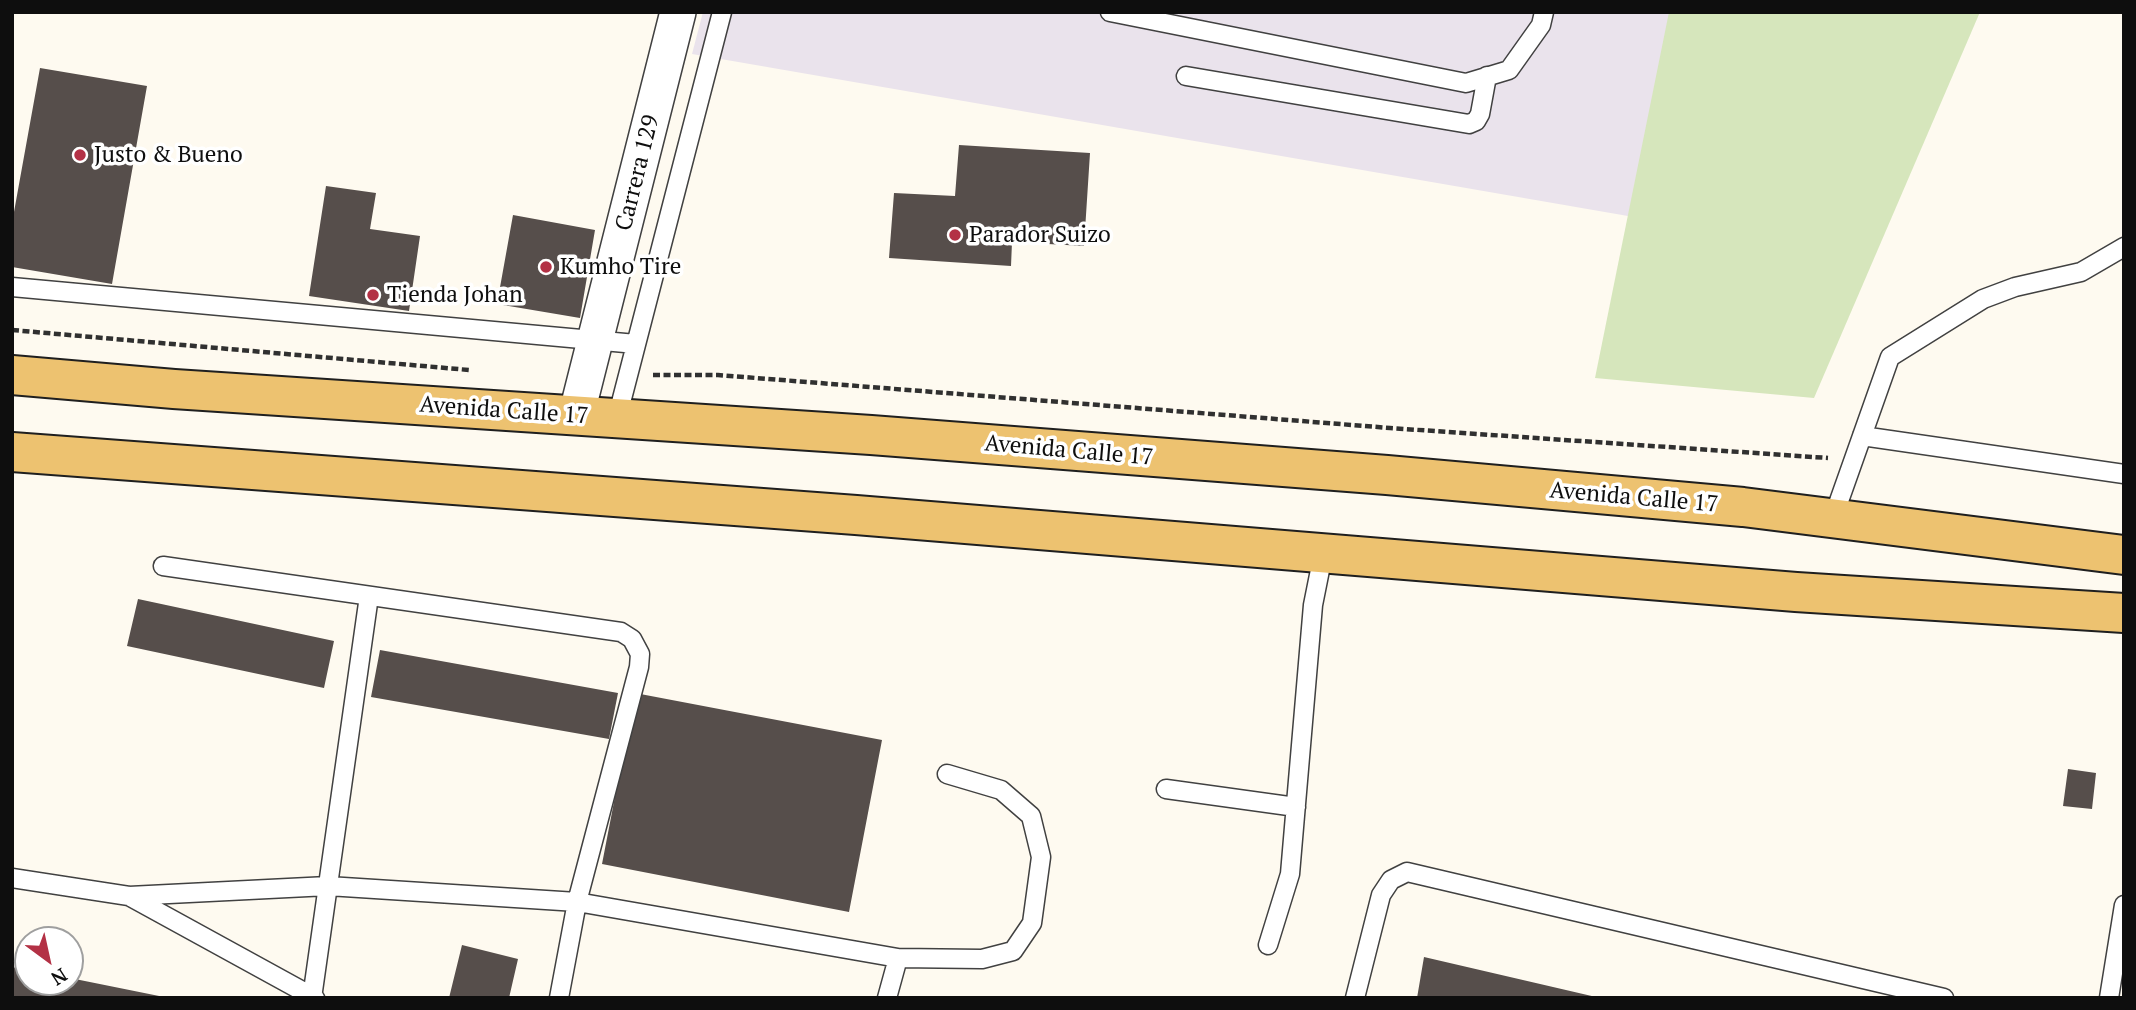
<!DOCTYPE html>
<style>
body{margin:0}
#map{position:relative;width:2136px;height:1010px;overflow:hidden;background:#fefaf0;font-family:"PT Serif",serif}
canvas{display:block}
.frame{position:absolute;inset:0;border:14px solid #0e0e0e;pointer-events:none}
.north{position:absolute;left:14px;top:926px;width:70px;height:70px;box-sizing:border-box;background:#fff;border:2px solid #9f9f9f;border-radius:50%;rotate:147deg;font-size:19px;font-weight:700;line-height:28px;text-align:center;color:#0e0e0e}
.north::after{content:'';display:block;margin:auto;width:24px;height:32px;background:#b33145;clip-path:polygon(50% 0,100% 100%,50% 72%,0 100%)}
</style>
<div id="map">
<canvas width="2136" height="1010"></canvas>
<div class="frame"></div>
<div class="north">N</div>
</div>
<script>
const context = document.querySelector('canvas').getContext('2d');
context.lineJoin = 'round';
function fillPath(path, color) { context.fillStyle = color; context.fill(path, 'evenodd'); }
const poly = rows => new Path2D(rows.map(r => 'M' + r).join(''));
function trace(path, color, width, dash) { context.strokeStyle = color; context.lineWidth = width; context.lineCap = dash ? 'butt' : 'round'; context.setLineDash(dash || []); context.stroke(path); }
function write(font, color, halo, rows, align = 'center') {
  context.font = font + ' "PT Serif",serif'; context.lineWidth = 7; context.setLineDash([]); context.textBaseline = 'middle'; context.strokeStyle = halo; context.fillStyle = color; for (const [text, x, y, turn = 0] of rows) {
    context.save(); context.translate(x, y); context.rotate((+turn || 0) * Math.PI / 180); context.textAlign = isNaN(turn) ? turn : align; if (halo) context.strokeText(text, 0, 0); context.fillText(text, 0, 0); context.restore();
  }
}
const industrial = poly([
 [703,12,1745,12,1703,229,692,54]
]);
const green = poly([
 [1669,12,1980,12,1814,398,1595,378]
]);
const building = poly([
 [40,68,147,86,112,284,12,267,12,223],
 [959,145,1090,153,1084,246,1012,242,1011,266,889,258,894,193,955,196],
 [326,186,376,193,370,229,420,236,409,311,309,296],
 [513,215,595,230,580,318,497,304],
 [138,599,334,641,324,688,127,646],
 [380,650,618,693,609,739,371,697],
 [635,693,882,740,849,912,602,864],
 [2068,769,2096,773,2092,809,2063,806],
 [462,945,518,959,509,998,449,998],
 [1424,957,1596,997,1596,998,1417,998],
 [12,967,28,970,28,982,70,982,70,978,169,998,12,998]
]);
const path = poly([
 [12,330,469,370],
 [653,375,718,375,1390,428,1828,458]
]);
const lane = poly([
 [1110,12,1466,83,1509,70,1541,25,1544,12],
 [1186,76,1469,124,1476,121,1480,114,1487,76],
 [12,287,636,344],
 [617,418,722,12],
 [1862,436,2124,474],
 [1833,518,1890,357,1983,299,2015,287,2081,272,2124,247],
 [163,566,621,632,632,639,640,654,639,667,577,902,559,998],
 [1166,789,1296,807],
 [12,878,129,896,328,886,577,902,898,958,887,998],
 [129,896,315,998],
 [1268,945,1290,874,1313,605,1323,555],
 [898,958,982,959,1013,951,1032,923,1041,857,1031,816,1001,790,947,774],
 [312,998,369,596],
 [1355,998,1381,895,1391,880,1407,872,1944,998],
 [2109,998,2124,905]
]);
const street = poly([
 [576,416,678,12]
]);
const primary = poly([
 [12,375,174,389,871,435,1387,475,1743,507,2124,555],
 [12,452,856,515,1796,592,2124,613]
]);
const markers = [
 [80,155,7,"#b33145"],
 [955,235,7,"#b33145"],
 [546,267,7,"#b33145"],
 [373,295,7,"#b33145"]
];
const poiNames = [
 ["Justo & Bueno",94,155],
 ["Parador Suizo",969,235],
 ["Kumho Tire",560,267],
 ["Tienda Johan",387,295]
];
const streetNames = [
 ["Carrera 129",638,173,-76],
 ["Avenida Calle 17",504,411,4],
 ["Avenida Calle 17",1069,451,5],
 ["Avenida Calle 17",1634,498,5]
];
fillPath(industrial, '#eae3ec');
fillPath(green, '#d6e6bc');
fillPath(building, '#564e4b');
trace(lane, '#414141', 21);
trace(street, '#414141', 38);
trace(primary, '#1f1f1f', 42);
trace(path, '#303030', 4.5, [7, 3.5]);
trace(lane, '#fff', 18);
trace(street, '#fff', 35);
trace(primary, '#edc270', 38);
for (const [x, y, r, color] of markers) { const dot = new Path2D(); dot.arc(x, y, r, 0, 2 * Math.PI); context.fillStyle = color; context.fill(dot); trace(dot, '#fff', 2.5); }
write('23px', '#0e0e0e', '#fff', poiNames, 'left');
write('23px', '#0e0e0e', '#fff', streetNames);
</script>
